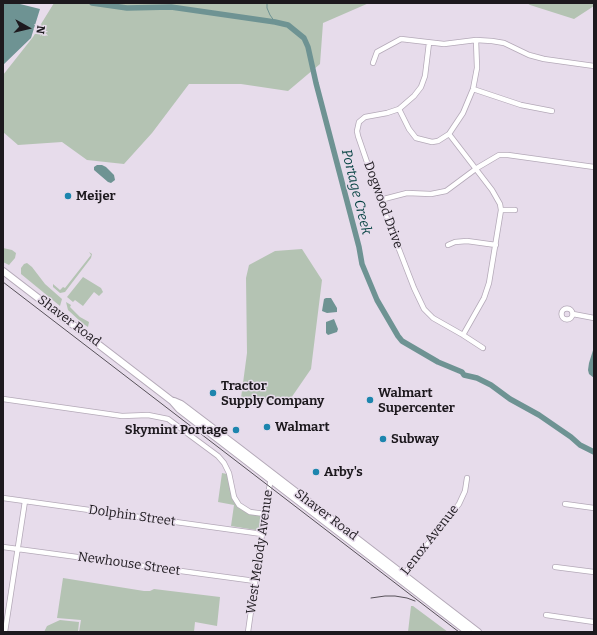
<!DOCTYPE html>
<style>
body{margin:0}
#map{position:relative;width:597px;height:635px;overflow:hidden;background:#e7dceb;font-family:Bitter,serif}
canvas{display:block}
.frame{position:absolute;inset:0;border:4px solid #1d191e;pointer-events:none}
.north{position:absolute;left:8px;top:8px;width:40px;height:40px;-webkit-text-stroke:3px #e7dceb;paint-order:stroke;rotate:98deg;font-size:11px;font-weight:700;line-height:16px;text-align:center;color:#1d191e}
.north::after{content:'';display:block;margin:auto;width:14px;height:18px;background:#1d191e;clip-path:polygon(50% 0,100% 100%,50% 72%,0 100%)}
</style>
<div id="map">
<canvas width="597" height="635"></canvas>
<div class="frame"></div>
<div class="north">N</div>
</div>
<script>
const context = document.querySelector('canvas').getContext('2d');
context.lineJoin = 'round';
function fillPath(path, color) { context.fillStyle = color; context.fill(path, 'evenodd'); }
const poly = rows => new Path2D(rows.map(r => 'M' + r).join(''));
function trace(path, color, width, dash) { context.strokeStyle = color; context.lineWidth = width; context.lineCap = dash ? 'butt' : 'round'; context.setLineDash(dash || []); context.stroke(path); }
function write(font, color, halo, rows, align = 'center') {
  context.font = font + ' Bitter,serif'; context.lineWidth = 3; context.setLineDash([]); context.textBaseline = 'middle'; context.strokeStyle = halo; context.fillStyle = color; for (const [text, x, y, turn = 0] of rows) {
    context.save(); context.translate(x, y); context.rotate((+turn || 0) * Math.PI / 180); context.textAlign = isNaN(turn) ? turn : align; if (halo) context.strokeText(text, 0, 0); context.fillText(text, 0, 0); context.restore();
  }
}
const green = poly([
 [54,3,369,3,323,23,320,64,288,91,241,84,189,84,152,133,124,164,87,160,62,142,18,145,3,132,3,75,33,37],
 [527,3,594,3,594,6,574,19,530,5],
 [3,248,12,250,16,253,15,258,9,265,3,262],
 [302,249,322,280,311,369,289,401,278,401,241,398,247,353,246,278,249,265,275,251],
 [89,252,92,254,91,258,65,292,60,293,53,287,53,284,60,290,63,287,65,288,91,255],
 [27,263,32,267,45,284,62,299,60,306,21,274,21,268,24,264],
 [83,277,101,288,103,292,99,296,94,292,83,306,75,300,73,302,67,297],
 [66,302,71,305,70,307,80,317,89,322,88,327,82,323,68,310],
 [222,473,227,474,235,503,261,516,260,528,256,530,231,526,234,505,218,502],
 [63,578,144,591,150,591,154,589,220,597,217,626,195,622,194,632,79,632,81,620,57,618],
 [411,606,413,606,448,632,408,632],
 [60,620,79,622,78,632,44,632,47,626]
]);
const water = poly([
 [3,3,16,3,40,9,31,38,3,65],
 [97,165,102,165,106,167,114,175,115,180,111,183,108,182,94,170,94,167],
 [326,298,331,298,337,308,337,312,327,313,322,311,324,299],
 [334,319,338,329,337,332,328,335,326,333,326,322],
 [594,347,594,378,589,374,588,370,589,363]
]);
const stream = poly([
 [267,3,267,8,270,15,275,22]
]);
const river = poly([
 [92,3,127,8,171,7,275,22,288,25,304,38,308,47,316,83,359,247,362,264,377,300,398,336,402,341,438,362,462,372,464,375,477,378,491,385,510,399,539,415,571,437,580,445,594,452]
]);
const minor = poly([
 [429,43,425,76,421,87,414,96,399,109,387,113,365,117,359,122,357,131,358,136,380,200,414,288,424,309,433,318,463,335,483,348],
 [373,63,377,52,401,39,444,44,476,40,492,41,504,43,529,55,544,59,594,66],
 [473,89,521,105,552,111],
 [399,109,409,129,416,138,432,142,438,141,449,134,463,113,473,89,477,68,476,40],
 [449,134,492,190,500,204,501,210,489,283,484,298,463,335],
 [380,200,407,193,431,194,446,191,477,168,499,155,508,155,594,167],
 [501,210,515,210],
 [448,245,455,242,467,241,496,245],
 '561.5 314a5.5 5.5 0 1 1 11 0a5.5 5.5 0 1 1-11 0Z',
 [573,314,594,318],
 [3,399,122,416,148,415,168,419,218,456,224,463,229,473,234,497,239,505,250,512,265,514],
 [3,498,262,534],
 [565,504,594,508],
 [3,547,255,581],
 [555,567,594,572],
 [402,577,459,504,465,491,467,478],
 [546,615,594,622],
 [5,632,25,501],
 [248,632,262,534,271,477]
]);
const major = poly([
 [3,271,172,401,179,409,468,632],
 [174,401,181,404,239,448,478,632]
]);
const rail = poly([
 [3,282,459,632],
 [371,598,385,596,395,596,407,598,415,601]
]);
const markers = [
 [68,196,4,"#1d85ae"],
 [213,393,4,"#1d85ae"],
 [370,400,4,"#1d85ae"],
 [267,427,4,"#1d85ae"],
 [236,430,4,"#1d85ae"],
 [383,439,4,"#1d85ae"],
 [316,472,4,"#1d85ae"]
];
const poiNames = [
 ["Meijer",76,196],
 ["Tractor",221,386],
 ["Supply Company",221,401],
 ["Walmart",378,393],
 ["Supercenter",378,408],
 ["Walmart",275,427],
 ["Skymint Portage",228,430,"right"],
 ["Subway",391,439],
 ["Arby's",324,472]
];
const streetNames = [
 ["Dogwood Drive",383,205,70],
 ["Shaver Road",69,321,37],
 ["Shaver Road",326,515,37],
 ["Dolphin Street",132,516,8],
 ["Lenox Avenue",430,540,-52],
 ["West Melody Avenue",260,552,-82],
 ["Newhouse Street",129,564,8]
];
const waterNames = [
 ["Portage Creek",356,192,76]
];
fillPath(green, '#b4c3b3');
fillPath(water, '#6e9393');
trace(stream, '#6e9393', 1);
trace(river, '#6e9393', 5.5);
trace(minor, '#b4a9b8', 6);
trace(major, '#b4a9b8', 8);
trace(minor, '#fff', 4.5);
trace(major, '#fff', 6);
trace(rail, '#575159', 1);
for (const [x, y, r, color] of markers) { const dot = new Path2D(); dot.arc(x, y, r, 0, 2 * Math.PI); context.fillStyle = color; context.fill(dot); trace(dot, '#e7dceb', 1.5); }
write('bold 13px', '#1d191e', '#e7dceb', poiNames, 'left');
write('13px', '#1d191e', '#e7dceb', streetNames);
write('italic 14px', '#044141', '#e7dceb', waterNames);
</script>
